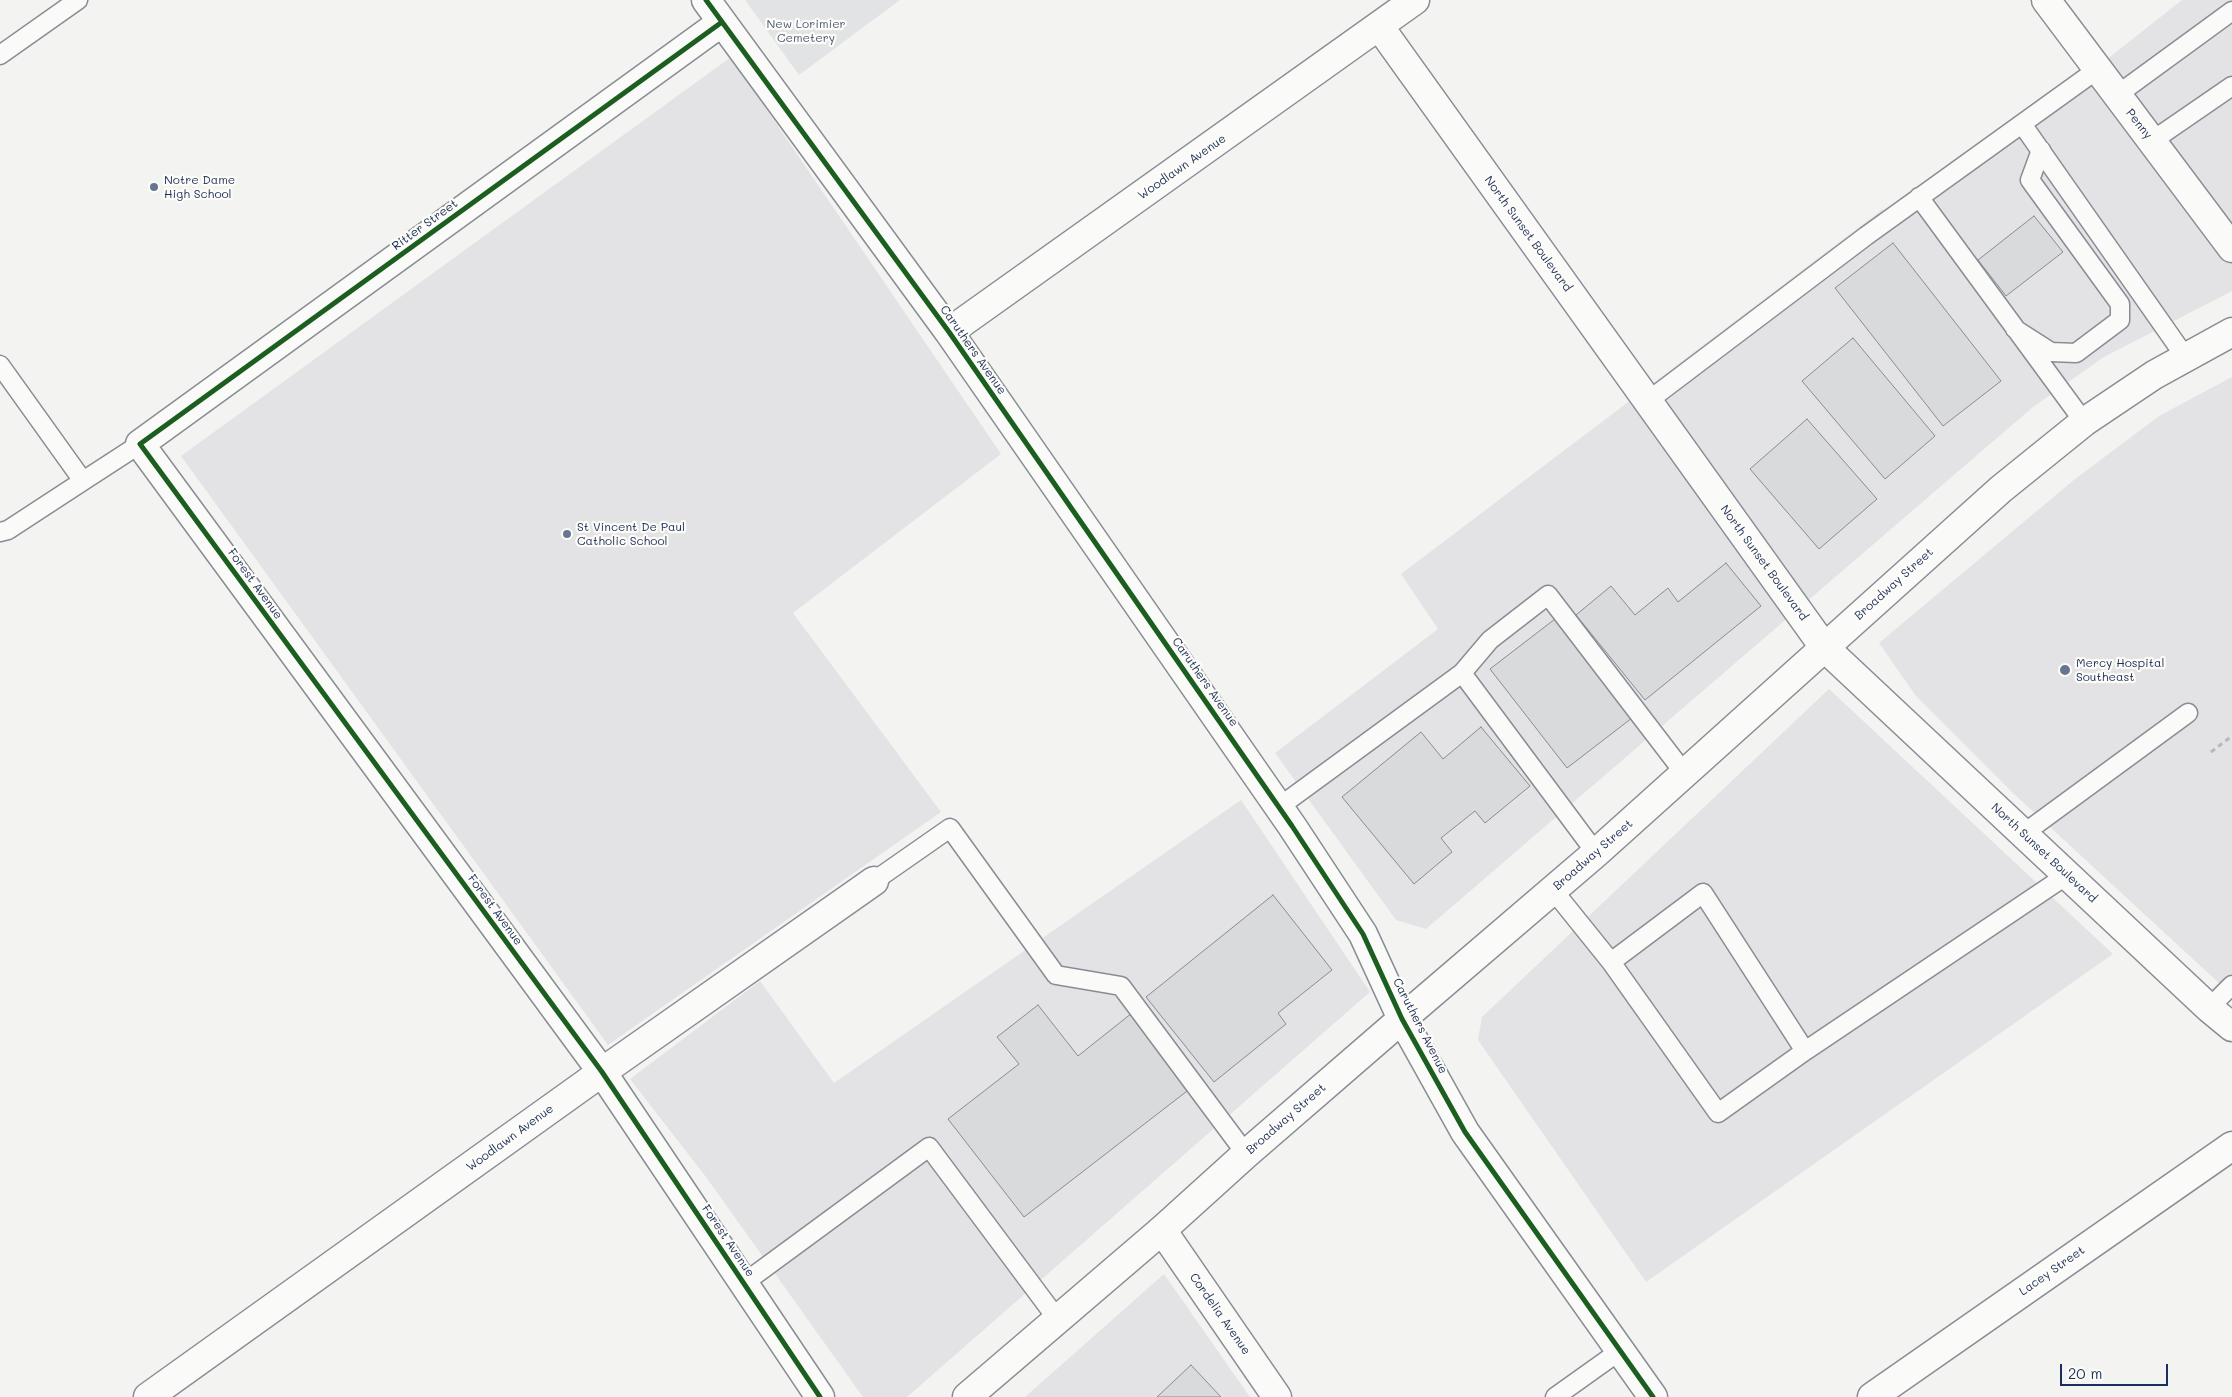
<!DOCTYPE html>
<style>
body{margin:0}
#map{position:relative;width:2232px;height:1397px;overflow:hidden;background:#f3f3f2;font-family:Mali,sans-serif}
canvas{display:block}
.scale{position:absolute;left:2060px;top:1364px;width:108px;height:22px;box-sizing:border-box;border:2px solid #1b2f5e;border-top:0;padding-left:6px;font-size:15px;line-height:18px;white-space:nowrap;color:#1b2f5e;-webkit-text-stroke:4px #fdfcf7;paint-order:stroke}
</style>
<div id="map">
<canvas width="2232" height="1397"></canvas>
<div class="scale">20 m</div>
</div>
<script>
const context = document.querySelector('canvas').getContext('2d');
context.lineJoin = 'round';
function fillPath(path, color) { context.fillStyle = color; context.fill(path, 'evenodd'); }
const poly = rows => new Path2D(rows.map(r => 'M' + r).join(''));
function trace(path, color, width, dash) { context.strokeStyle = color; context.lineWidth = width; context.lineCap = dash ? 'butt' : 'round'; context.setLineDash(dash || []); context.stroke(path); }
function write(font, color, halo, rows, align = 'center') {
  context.font = font + ' Mali,sans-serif'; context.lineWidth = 4.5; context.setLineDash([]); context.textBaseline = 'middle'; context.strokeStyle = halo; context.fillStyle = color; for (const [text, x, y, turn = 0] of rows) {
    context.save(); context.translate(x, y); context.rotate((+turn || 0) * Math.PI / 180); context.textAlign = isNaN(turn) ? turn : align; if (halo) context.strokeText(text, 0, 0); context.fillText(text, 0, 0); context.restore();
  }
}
const built = poly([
 [2182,0,2232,0,2232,291,2104,357,2033,407,1426,929,1396,920,1275,753,1438,629,1401,574,1883,209,1896,226],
 [731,57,1001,454,793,613,941,812,608,1045,181,456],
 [2232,377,2232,995,2013,793,1916,696,1879,643,2075,479,2159,416],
 [1829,689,2113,954,1646,1282,1478,1040,1482,1017],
 [1241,800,1370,992,907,1397,863,1397,706,1177,630,1079,760,981,834,1083],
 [1164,1274,1250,1397,1025,1397]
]);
const green = poly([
 [745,0,900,0,799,75]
]);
const building = poly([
 [2034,216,2063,252,2006,296,1978,260,2034,216],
 [1893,243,2001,381,1943,426,1835,288,1893,243],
 [1853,338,1935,436,1885,479,1802,381,1853,338],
 [1807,419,1877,499,1819,549,1750,469,1807,419],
 [1726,563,1761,606,1645,700,1576,615,1611,586,1635,615,1668,588,1678,602,1726,563],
 [1555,619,1632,718,1567,768,1490,669,1555,619],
 [1481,727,1530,786,1485,823,1475,811,1441,838,1452,852,1414,884,1342,797,1421,732,1443,759,1481,727],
 [1273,895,1332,970,1278,1013,1286,1024,1214,1082,1146,997,1273,895],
 [1038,1005,1078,1056,1132,1013,1191,1088,1024,1217,948,1119,1019,1064,997,1037,1038,1005],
 [1191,1365,1221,1397,1157,1397,1191,1365]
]);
const path = poly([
 [2211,752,2232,736]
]);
const lane = poly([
 [0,55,78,0],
 [2117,95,2232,11],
 [2022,124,2186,358],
 [2152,141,2232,86],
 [1919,197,2084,422],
 [2015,329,2051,352,2076,353,2120,320,2120,304,2030,180,2041,150],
 [0,365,83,481,8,530,0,532],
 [1648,401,1866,236,2098,69],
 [83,481,140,444],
 [1462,673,1490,640,1548,595,1685,774],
 [1279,807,1462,673,1596,853],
 [2023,834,2188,713],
 [874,881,950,828,1056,975,1121,986,1246,1154],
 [1553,890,1611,962,1718,1113,1805,1051,2067,875],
 [1611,962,1703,893,1805,1051],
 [2209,1008,2232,985],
 [744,1283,929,1147,1058,1320],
 [1555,1397,1621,1350]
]);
const street = poly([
 [706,0,949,332,1292,826,1363,934,1402,1019],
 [2046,0,2232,248],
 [722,22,140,444,602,1072,820,1397],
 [1379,26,1824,647,2209,1008,2232,1027],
 [949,332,1415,0],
 [1162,1230,1277,1397],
 [148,1397,602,1072,874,881],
 [1872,1397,2232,1146]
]);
const secondary = poly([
 [1402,1019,1465,1132,1653,1397],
 [967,1397,1162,1230,1246,1154,1402,1019,1596,853,2001,489,2084,422,2154,375,2232,332]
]);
const cycleway = poly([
 [706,0,949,332,1292,826,1363,934,1402,1019,1465,1132,1653,1397],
 [722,22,140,444,602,1072,820,1397]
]);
const markers = [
 [154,187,5,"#677492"],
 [567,534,5,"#677492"],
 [2065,670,6,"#677492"]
];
const parkNames = [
 ["New Lorimier",806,24],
 ["Cemetery",806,38]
];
const streetNames = [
 ["Penny",2139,124,52],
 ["Woodlawn Avenue",1182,167,-35],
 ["Ritter Street",425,225,-36],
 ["North Sunset Boulevard",1528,234,54],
 ["Caruthers Avenue",973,350,55],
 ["North Sunset Boulevard",1764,563,54],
 ["Forest Avenue",255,584,54],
 ["Broadway Street",1894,584,-42],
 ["Caruthers Avenue",1205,682,55],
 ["North Sunset Boulevard",2044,853,43],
 ["Broadway Street",1593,855,-41],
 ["Forest Avenue",495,910,54],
 ["Caruthers Avenue",1420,1026,63],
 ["Broadway Street",1286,1119,-41],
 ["Woodlawn Avenue",510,1138,-36],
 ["Forest Avenue",728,1241,56],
 ["Lacey Street",2052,1271,-35],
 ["Cordelia Avenue",1220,1314,55]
];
const poiNames = [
 ["Notre Dame",164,180],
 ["High School",164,194],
 ["St Vincent De Paul",577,527],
 ["Catholic School",577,541],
 ["Mercy Hospital",2076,663],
 ["Southeast",2076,677]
];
fillPath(built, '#e3e3e5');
fillPath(green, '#e2e3e5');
fillPath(building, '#d9dadb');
trace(building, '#888c94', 1);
trace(lane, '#888c94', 21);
trace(street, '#888c94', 31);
trace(secondary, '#888c94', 31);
trace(path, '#b5b8bc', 3, [5, 4]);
trace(lane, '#fafaf8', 18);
trace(street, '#fafaf8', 28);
trace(secondary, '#fafaf8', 28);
trace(cycleway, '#1b5e20', 5);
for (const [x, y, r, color] of markers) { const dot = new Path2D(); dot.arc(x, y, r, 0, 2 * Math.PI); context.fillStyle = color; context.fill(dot); trace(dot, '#fdfcf7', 2); }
write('12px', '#49597d', '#fdfcf7', parkNames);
write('12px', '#1b2f5e', '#fdfcf7', streetNames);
write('12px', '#1b2f5e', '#fdfcf7', poiNames, 'left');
</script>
